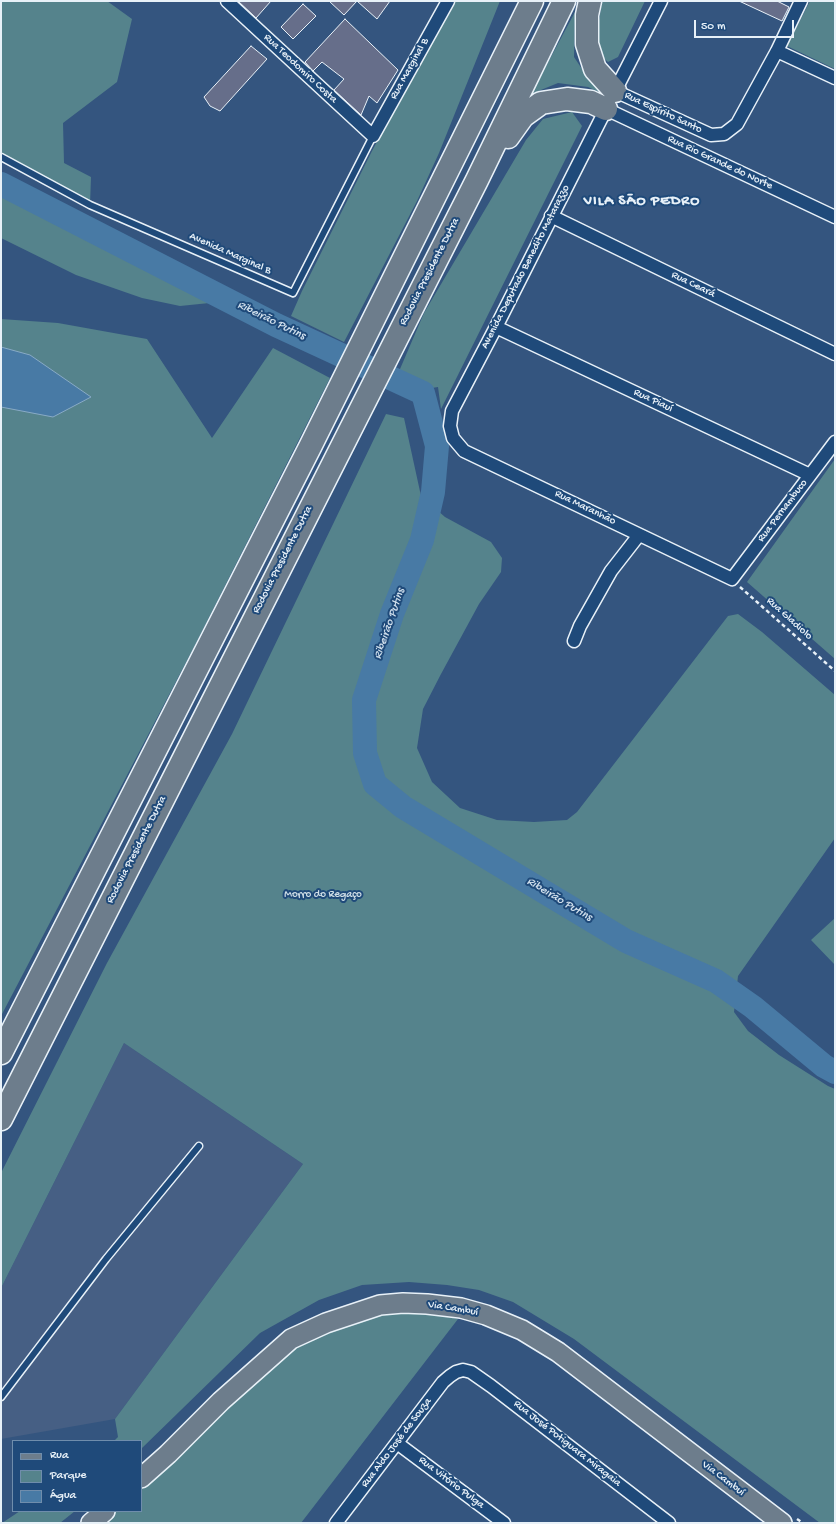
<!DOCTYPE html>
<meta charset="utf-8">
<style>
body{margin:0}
#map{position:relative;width:836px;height:1524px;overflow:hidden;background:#34557f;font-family:"Gochi Hand",sans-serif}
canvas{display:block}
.frame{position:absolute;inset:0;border:2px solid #e8f1f8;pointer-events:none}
.legend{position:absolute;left:12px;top:1440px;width:130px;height:72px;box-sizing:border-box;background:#1f4a7a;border:1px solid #6f8dac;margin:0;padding:5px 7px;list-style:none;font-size:12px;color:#e8f1f8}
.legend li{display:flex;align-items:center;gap:8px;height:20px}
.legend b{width:20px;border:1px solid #6f8dac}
.scale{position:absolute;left:694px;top:20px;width:100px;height:18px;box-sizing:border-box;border:2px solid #e8f1f8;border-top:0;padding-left:5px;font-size:12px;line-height:14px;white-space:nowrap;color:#e8f1f8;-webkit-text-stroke:3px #1f4a7a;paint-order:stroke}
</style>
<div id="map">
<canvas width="836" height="1524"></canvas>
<div class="frame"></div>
<ul class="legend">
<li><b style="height:5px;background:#6d7d8c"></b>Rua</li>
<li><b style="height:11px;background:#55838c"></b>Parque</li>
<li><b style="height:11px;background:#487aa5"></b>Água</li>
</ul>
<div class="scale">50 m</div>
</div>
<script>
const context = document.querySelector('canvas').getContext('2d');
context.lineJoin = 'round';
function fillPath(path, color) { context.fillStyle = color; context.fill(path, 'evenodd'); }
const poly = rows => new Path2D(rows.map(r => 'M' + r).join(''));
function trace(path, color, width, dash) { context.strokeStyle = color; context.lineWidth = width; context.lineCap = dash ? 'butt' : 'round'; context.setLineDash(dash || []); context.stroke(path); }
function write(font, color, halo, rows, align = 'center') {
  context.font = font + ' "Gochi Hand",sans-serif'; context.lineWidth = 4; context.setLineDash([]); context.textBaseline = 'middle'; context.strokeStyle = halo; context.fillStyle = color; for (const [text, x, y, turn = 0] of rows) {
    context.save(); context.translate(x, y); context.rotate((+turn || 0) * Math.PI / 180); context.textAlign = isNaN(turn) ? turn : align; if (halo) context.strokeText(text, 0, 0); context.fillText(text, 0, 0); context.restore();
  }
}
const built = poly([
 [124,1043,303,1164,115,1419,1,1439,1,1288]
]);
const green = poly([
 [1,1,107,1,132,19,117,82,63,123,64,163,91,177,90,205,1,157],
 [454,1,500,1,439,153,417,201,344,342,291,316,302,291,372,151,448,10],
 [602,1,645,1,618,57,608,62,599,54,597,34],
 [810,1,835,1,835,69,787,46],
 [575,12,574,57,590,81,612,98,588,87,558,83,531,94],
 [572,112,582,126,441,409,438,387,426,389,397,376,424,313,526,140,543,119],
 [1,184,229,301,180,306,142,298,76,275,1,238],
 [1,319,58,323,147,339,212,438,273,348,330,378,193,649,1,1016],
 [386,414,404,418,421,496,445,517,491,542,502,558,501,572,479,604,441,674,423,709,417,748,432,782,460,808,497,820,534,822,567,820,577,812,728,616,738,614,762,632,835,695,835,838,738,976,734,1012,748,1031,779,1055,828,1086,835,1089,835,1523,820,1523,574,1339,513,1302,479,1290,447,1285,409,1282,362,1285,319,1300,260,1333,141,1449,141,1441,114,1441,118,1437,115,1419,303,1164,124,1043,1,1288,1,1173,107,963,232,734],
 [835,459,835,659,747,582],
 [835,918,835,965,811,940],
 [418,1311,458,1319,301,1523,96,1523,110,1511,141,1511,141,1483,293,1345,380,1313],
 [20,1511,75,1511,60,1523,2,1523]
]);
const water = poly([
 [1,347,30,355,91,397,53,417,1,407,1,347]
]);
const river = poly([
 [1,184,276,325,423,393,437,446,433,492,422,540,392,614,364,700,365,753,375,784,403,807,626,941,716,981,753,1007,824,1066,835,1072]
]);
const building = poly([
 [238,1,271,1,256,18,238,1],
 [329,1,390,1,377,19,357,1,344,15,329,1],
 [739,1,777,1,789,7,782,21,739,1],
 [303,4,316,16,293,39,281,27,303,4],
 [345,19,398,70,377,103,369,96,361,115,334,90,344,79,322,62,313,71,305,62,345,19],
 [251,46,267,59,220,111,210,106,204,97,251,46]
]);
const path = poly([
 [740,587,835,671],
 [797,1519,803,1523]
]);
const lane = poly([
 [1,157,90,205,293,293,373,136],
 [1,1397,106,1259,199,1146]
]);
const street = poly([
 [227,1,373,136,448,1],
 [661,1,615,91,711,135,724,134,737,124,777,51,801,1],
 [777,51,835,78],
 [551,216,835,354],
 [835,217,606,109,496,327,452,411,450,426,453,438,464,451,732,579,835,442],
 [496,327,810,475],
 [574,641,580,626,611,571,639,535],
 [397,1443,504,1523],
 [336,1523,443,1382,450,1376,456,1372,463,1370,471,1372,491,1386,669,1523]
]);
const primary = poly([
 [141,1478,168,1454,221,1401,291,1339,326,1323,380,1305,403,1303,427,1304,461,1308,486,1315,522,1330,558,1352,782,1523],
 [91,1523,105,1511]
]);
const highway = poly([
 [590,1,587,15,587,44,595,69,615,91],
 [508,137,523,116,541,103,567,99,591,102,606,109],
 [1,1053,310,447,532,1],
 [1,1119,477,180,564,1]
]);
const streetNames = [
 ["Rua Teodomiro Costa",300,69,43],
 ["Rua Marginal B",410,69,-61],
 ["Rua Espírito Santo",663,113,25],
 ["Rua Rio Grande do Norte",720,163,25],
 ["Avenida Marginal B",230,254,24],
 ["Avenida Deputado Benedito Matarazzo",526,267,-63],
 ["Rodovia Presidente Dutra",430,272,-63],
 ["Rua Ceará",693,285,26],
 ["Rua Piauí",653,401,25],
 ["Rua Maranhão",585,508,26],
 ["Rua Pernambuco",783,511,-53],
 ["Rodovia Presidente Dutra",283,560,-63],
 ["Rua Gladiolo",789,619,42],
 ["Rodovia Presidente Dutra",137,850,-63],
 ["Via Cambuí",453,1309,9],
 ["Rua Aldo José de Souza",397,1443,-53],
 ["Rua José Potiguara Miragaia",567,1444,38],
 ["Via Cambuí",723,1479,37],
 ["Rua Vitório Pulga",451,1483,37]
];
const parkNames = [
 ["Morro do Regaço",323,895]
];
const waterNames = [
 ["Ribeirão Putins",271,321,26],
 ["Ribeirão Putins",390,624,-71],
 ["Ribeirão Putins",559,900,31]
];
const districtNames = [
 ["VILA SÃO PEDRO",642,202]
];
fillPath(built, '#465f84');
fillPath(green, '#55838c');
fillPath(water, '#487aa5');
trace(water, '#88aac6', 1);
trace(river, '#487aa5', 24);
fillPath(building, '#666e8a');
trace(building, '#e8f1f8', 1);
trace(lane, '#e8f1f8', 9);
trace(street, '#e8f1f8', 15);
trace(primary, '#e8f1f8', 22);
trace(highway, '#e8f1f8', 25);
trace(path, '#e8f1f8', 2.5, [4, 3]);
trace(lane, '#1f4a7a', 6);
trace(street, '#1f4a7a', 12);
trace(primary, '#6d7d8c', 19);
trace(highway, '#6d7d8c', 22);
write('11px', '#e8f1f8', '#1f4a7a', streetNames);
write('11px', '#d2e0e8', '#1f4a7a', parkNames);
write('italic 12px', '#d0dfec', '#1f4a7a', waterNames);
context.letterSpacing = '1px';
write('bold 15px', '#e8f1f8', '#1f4a7a', districtNames);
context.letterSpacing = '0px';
</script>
